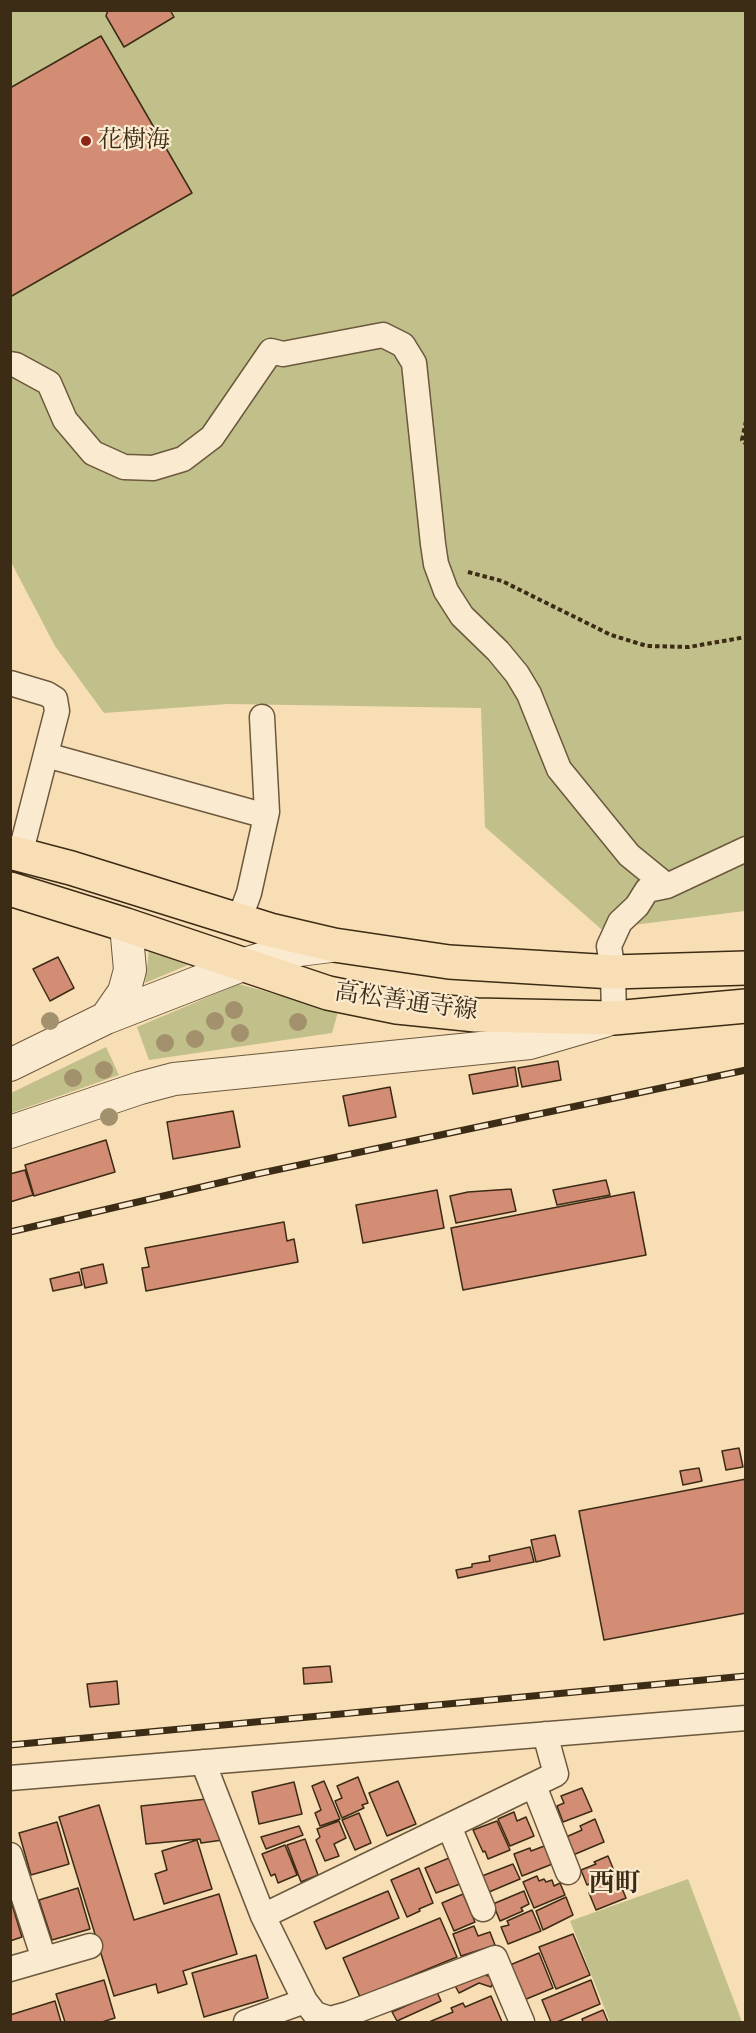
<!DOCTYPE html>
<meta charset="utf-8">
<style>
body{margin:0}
#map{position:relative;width:756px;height:2033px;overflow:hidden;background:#f8deb5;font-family:"Libre Bodoni",serif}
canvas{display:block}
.frame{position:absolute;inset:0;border:12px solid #3c2b15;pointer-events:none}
</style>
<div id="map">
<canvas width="756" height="2033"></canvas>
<div class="frame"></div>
</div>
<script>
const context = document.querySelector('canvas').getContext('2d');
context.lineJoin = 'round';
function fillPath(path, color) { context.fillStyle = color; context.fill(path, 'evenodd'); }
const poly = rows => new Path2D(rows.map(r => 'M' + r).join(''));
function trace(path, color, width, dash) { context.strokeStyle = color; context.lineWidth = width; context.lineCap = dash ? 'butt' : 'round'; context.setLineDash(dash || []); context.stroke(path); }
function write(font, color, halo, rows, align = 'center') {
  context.font = font + ' "Libre Bodoni","Noto Serif JP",serif'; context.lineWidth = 4.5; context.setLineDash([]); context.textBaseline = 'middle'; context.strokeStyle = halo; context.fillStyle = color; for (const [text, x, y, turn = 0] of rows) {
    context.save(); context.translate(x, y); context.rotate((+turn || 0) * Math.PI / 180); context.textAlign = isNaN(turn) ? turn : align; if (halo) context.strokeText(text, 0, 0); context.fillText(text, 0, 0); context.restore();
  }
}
const green = poly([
 [10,11,745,11,745,911,601,929,485,827,481,708,228,704,104,713,55,646,11,562],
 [149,950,188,965,145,983],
 [239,984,338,1012,332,1033,149,1060,137,1027],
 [106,1047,119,1075,11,1113,11,1093],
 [688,1879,742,2022,610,2022,570,1921]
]);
const building = poly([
 [108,10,170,10,174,17,124,47,106,16,108,10],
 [101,36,192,193,10,297,10,88,101,36],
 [58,957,74,988,50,1001,33,969,58,957],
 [558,1061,561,1080,522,1087,518,1068,558,1061],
 [515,1067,518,1086,473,1094,469,1075,515,1067],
 [390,1087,396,1117,349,1126,343,1096,390,1087],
 [233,1111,240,1147,173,1159,167,1122,233,1111],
 [106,1140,115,1172,34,1196,25,1165,106,1140],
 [25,1170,33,1195,10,1202,10,1174,25,1170],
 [606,1180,610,1195,557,1205,553,1190,606,1180],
 [511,1189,516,1211,456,1223,450,1196,468,1192,511,1189],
 [437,1190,444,1228,363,1243,356,1205,437,1190],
 [634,1192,646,1255,463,1290,451,1228,634,1192],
 [284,1222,287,1241,294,1239,298,1262,146,1291,142,1268,149,1267,145,1248,284,1222],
 [103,1264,107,1283,85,1288,81,1269,103,1264],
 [79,1272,82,1285,53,1291,50,1279,79,1272],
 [739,1448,743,1467,726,1470,722,1451,739,1448],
 [699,1468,702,1481,683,1485,680,1471,699,1468],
 [746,1479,746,1613,604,1640,579,1511,746,1479],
 [555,1535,560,1556,536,1562,531,1540,555,1535],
 [530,1547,534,1562,458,1578,456,1570,472,1567,472,1564,490,1561,489,1556,530,1547],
 [330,1666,332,1682,304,1684,303,1668,330,1666],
 [117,1681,119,1704,90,1707,87,1684,117,1681],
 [358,1777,368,1803,362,1805,364,1808,342,1818,335,1801,342,1798,337,1786,358,1777],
 [324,1781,340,1819,320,1826,315,1813,321,1810,312,1786,324,1781],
 [398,1781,416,1824,387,1836,369,1793,398,1781],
 [294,1782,302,1814,259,1824,252,1792,294,1782],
 [582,1788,592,1811,563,1822,557,1806,564,1803,561,1796,582,1788],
 [207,1799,223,1840,201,1843,200,1839,146,1844,141,1806,207,1799],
 [99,1805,134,1920,219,1894,237,1954,183,1971,187,1984,158,1993,156,1984,114,1996,59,1817,99,1805],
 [514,1812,517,1821,526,1817,534,1836,510,1846,498,1819,514,1812],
 [359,1813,371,1843,355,1850,342,1820,359,1813],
 [595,1819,604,1842,573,1855,566,1837,582,1830,580,1826,595,1819],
 [339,1821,346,1838,334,1844,339,1856,325,1861,316,1840,320,1837,317,1829,339,1821],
 [497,1821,510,1850,488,1859,485,1851,483,1852,473,1830,497,1821],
 [57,1822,69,1864,31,1875,19,1833,57,1822],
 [299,1826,303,1835,266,1849,261,1837,299,1826],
 [305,1839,318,1875,301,1882,287,1845,305,1839],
 [197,1840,212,1889,164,1904,155,1874,167,1870,162,1851,197,1840],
 [285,1845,297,1875,278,1883,275,1874,271,1876,262,1854,285,1845],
 [547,1845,555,1863,522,1876,514,1854,530,1848,531,1851,547,1845],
 [608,1856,615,1873,587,1885,581,1870,596,1864,594,1862,608,1856],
 [449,1858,460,1884,436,1893,425,1868,449,1858],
 [513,1864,520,1879,489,1892,482,1876,513,1864],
 [419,1868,433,1903,419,1909,420,1911,407,1917,391,1880,419,1868],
 [616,1874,626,1898,596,1910,589,1893,596,1891,593,1884,616,1874],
 [537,1876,539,1881,544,1879,546,1882,552,1880,554,1886,560,1883,565,1895,534,1908,523,1882,537,1876],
 [78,1888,90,1929,52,1940,39,1900,78,1888],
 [388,1891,399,1918,326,1949,314,1922,388,1891],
 [524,1891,529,1904,521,1908,523,1911,500,1921,493,1904,524,1891],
 [463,1894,475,1922,454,1931,442,1903,463,1894],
 [566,1897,573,1915,543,1930,536,1911,566,1897],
 [10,1898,22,1937,10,1941,10,1898],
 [532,1910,541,1931,508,1944,501,1927,509,1925,507,1921,532,1910],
 [440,1918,457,1957,360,1997,343,1958,440,1918],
 [474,1926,478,1936,490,1932,495,1945,461,1956,453,1934,474,1926],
 [573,1934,590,1975,556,1989,539,1947,573,1934],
 [539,1953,553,1988,524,2000,510,1965,539,1953],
 [256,1955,268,1998,204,2017,192,1973,256,1955],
 [478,1973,495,1978,491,1987,479,1983,459,1993,454,1984,478,1973],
 [104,1980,115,2018,102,2022,65,2022,56,1994,104,1980],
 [591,1980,600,2004,557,2022,551,2022,542,2000,591,1980],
 [437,1992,441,2001,397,2021,392,2012,437,1992],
 [491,1996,502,2022,429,2022,453,2012,451,2008,463,2003,465,2007,491,1996],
 [55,2001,61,2022,11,2022,10,2015,55,2001],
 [603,2010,608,2022,583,2022,582,2019,603,2010]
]);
const path = poly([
 [746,421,742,440,746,444],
 [468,572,502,581,611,635,647,646,689,647,746,637]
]);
const minor = poly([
 [10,364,16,365,49,383,65,420,93,453,124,467,153,468,183,459,212,437,271,351,283,354,383,335,403,345,414,363,433,544,436,564,446,591,462,616,498,651,517,674,529,694,559,769,629,855,667,886,647,890,637,906,620,922,609,946,613,972,614,1018],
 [10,683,47,694,55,699,57,711,20,855],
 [46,755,266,816],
 [667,886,746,849],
 [239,920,249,893,267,812,262,717],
 [203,1762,263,1916,305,2001,315,2014,330,2019,348,2014,495,1958,522,2022],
 [10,1778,746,1718],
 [534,1786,568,1872],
 [449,1826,483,1909],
 [10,1855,44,1959],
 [263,1916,556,1774,545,1734],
 [10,1969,90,1946],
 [246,2022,305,2001]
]);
const tertiary = poly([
 [106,1018,124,992,130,970,126,925],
 [10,1065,106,1018,245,964,283,952,331,946],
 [10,1132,140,1088,174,1079,530,1043,605,1021]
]);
const primary = poly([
 [10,852,71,868,270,930,334,945,449,962,613,972,746,968],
 [10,889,126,925,328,993,397,1007,476,1015,614,1018,746,1006]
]);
const rail = poly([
 [10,1232,257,1174,746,1070],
 [10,1745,746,1676]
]);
const trees = [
 [234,1010],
 [50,1021],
 [215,1021],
 [298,1022],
 [240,1033],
 [195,1039],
 [165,1043],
 [104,1070],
 [73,1078],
 [109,1117]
];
const markers = [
 [86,141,6,"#8f2418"]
];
const poiNames = [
 ["花樹海",98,141]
];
const streetNames = [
 ["高松善通寺線",406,1003,8]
];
const neighbourhoodNames = [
 ["西町",615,1885]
];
fillPath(green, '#c1c08b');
fillPath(building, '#d38d74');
trace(building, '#3c2b15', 1.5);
trace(minor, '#6b583d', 27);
trace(tertiary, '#6b583d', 34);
trace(primary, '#3c2b15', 36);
trace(path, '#3c2b15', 4, [4.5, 3]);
trace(minor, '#faeacf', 24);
trace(tertiary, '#faeacf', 32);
trace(primary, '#f8deb5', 33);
trace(rail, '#3c2b15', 7);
trace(rail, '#faeacf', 4.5, [14]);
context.fillStyle = '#a3906d';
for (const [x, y] of trees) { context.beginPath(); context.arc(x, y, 9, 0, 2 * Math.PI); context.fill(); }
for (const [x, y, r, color] of markers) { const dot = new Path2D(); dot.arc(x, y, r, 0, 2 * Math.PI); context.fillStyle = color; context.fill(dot); trace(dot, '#faeacf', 2); }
write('24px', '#3c2b15', '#faeacf', poiNames, 'left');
write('24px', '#3c2b15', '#faeacf', streetNames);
write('bold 26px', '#3c2b15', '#faeacf', neighbourhoodNames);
</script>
